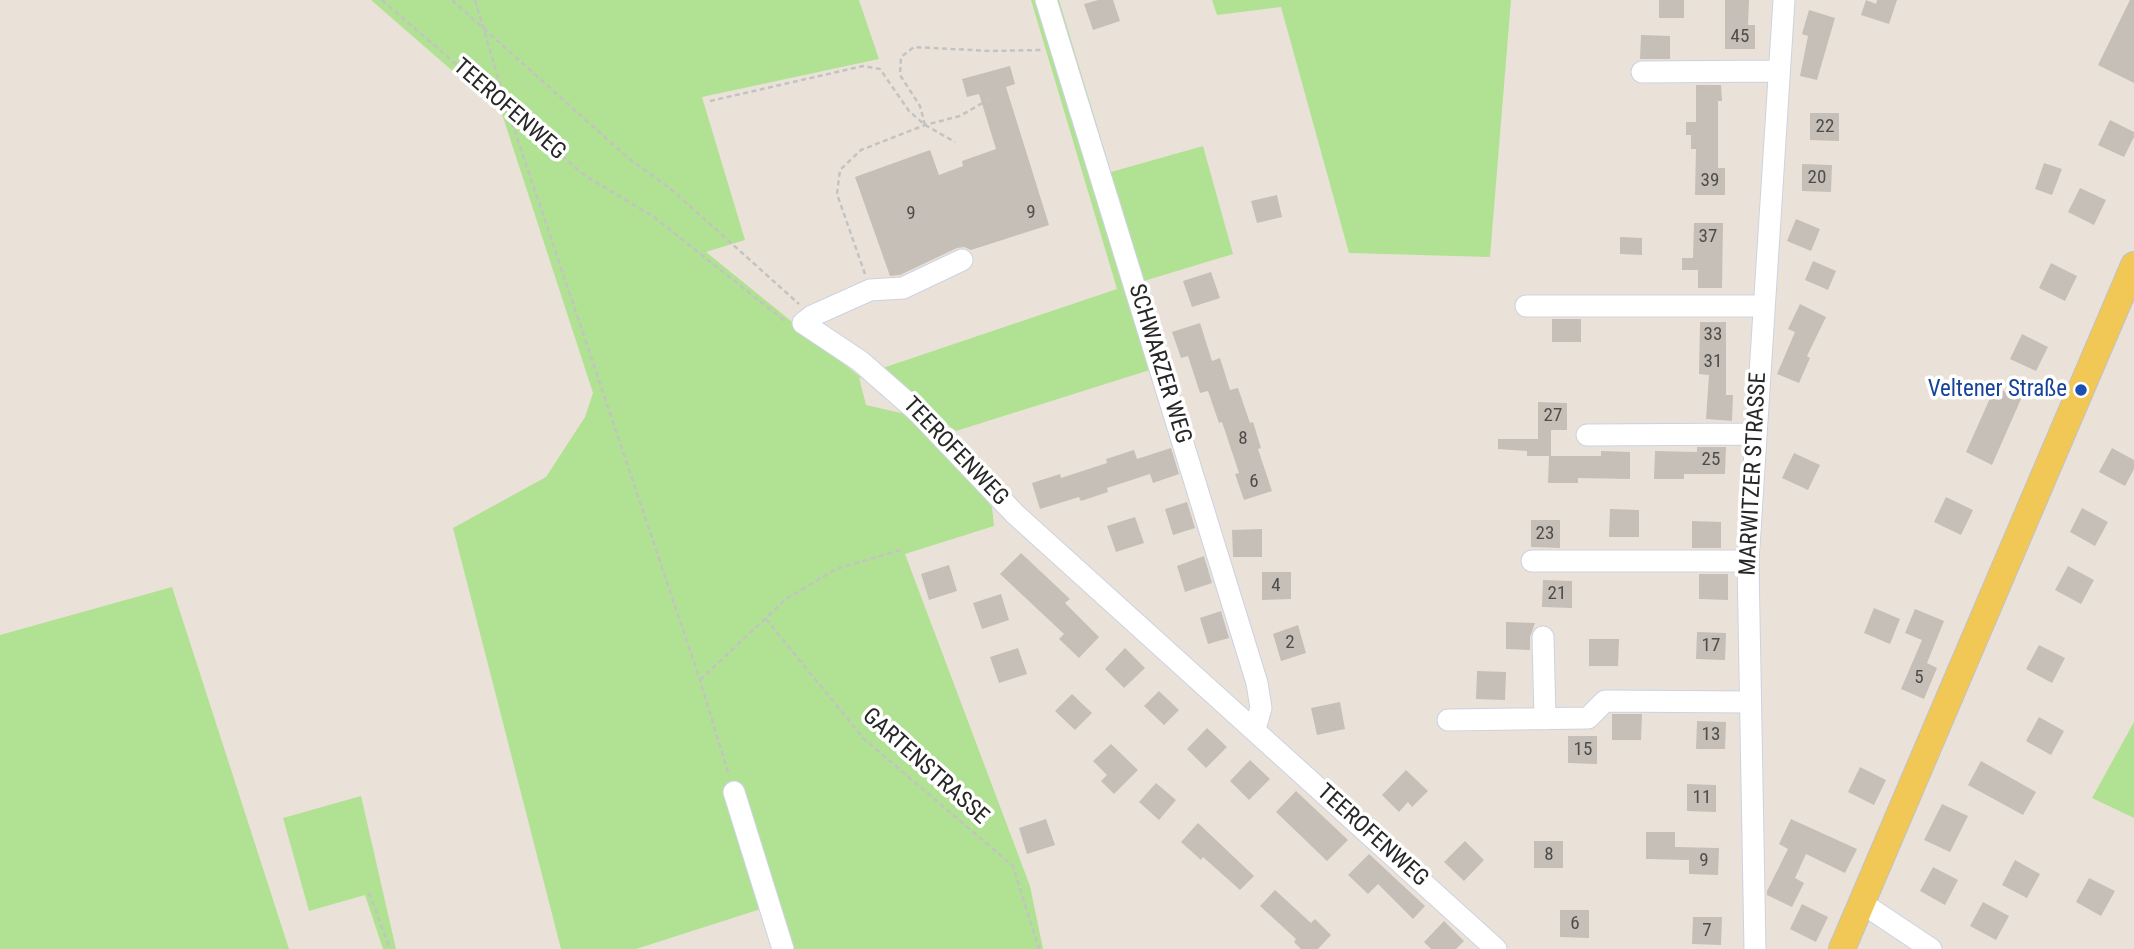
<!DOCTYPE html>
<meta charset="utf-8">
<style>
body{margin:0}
canvas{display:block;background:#eae2d8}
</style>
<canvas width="2134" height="949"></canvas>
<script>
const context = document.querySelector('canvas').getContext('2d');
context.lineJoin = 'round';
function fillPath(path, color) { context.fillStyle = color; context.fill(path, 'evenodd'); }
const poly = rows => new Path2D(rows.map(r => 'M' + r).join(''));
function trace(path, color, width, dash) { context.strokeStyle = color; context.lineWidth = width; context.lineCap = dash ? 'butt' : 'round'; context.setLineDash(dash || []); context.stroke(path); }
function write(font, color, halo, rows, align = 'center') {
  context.font = font + ' "Roboto Condensed",sans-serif'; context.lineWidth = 7; context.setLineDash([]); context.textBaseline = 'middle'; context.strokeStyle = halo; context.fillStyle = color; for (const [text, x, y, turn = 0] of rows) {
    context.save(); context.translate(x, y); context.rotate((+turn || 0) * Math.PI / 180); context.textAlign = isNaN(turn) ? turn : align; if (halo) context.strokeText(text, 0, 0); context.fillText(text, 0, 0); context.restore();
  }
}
const green = poly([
 [371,0,859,0,879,59,702,97,745,240,706,252,859,376,1117,289,1031,0,1059,0,1111,172,1203,146,1233,254,1144,281,1169,364,956,431,922,406,859,377,866,405,914,416,992,507,994,526,905,554,1030,886,1043,949,781,949,767,907,636,949,561,949,453,528,546,477,585,417,593,393,502,114],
 [1212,0,1511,0,1490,257,1349,253,1281,7,1217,15],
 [172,587,289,949,0,949,0,635],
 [2134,722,2134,818,2092,798],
 [361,796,396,949,383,949,365,895,309,911,283,818]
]);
const building = poly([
 [1098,0,1113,0,1120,21,1093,30,1084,4],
 [1659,0,1684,0,1684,18,1659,18],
 [1725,0,1749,0,1748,25,1755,25,1755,49,1725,49],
 [1866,0,1876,4,1877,0,1897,0,1889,24,1861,15],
 [2130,0,2134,0,2134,83,2098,65],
 [1809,10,1835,18,1817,80,1800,76,1808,36,1802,34],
 [1641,35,1670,36,1670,59,1640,59],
 [1010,66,1015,84,1006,87,1049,225,971,250,964,247,957,248,900,275,890,276,855,177,930,150,939,175,963,166,962,161,996,149,979,94,967,97,962,79],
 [1696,85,1721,85,1722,101,1718,101,1718,168,1725,168,1725,195,1695,195,1696,149,1691,149,1691,135,1686,135,1686,122,1696,122],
 [1810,113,1839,113,1839,141,1810,140],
 [2110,120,2134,132,2134,137,2124,157,2098,145],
 [2044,163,2062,169,2052,195,2035,189],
 [1802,164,1832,165,1831,192,1802,191],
 [2080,188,2106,200,2094,225,2068,212],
 [1277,195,1282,217,1257,223,1251,201],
 [1796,219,1820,229,1811,251,1787,241],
 [1694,223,1723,223,1722,288,1698,288,1698,270,1682,270,1682,258,1693,258],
 [1620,237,1642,238,1642,255,1620,254],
 [1813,261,1836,271,1828,290,1805,280],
 [2051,263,2077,276,2065,301,2039,288],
 [1211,272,1220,298,1192,307,1183,281],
 [1800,304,1826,317,1807,356,1810,358,1799,383,1777,374,1795,332,1788,329],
 [1552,319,1581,319,1581,342,1552,342],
 [1700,322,1726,322,1726,395,1733,395,1732,421,1706,419,1709,375,1699,374],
 [1200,323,1212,361,1220,358,1230,390,1238,388,1250,423,1253,422,1261,448,1258,449,1272,491,1244,500,1235,474,1239,473,1222,422,1219,423,1208,391,1200,393,1188,356,1181,358,1172,332],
 [2022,334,2048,347,2036,371,2010,359],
 [1995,387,2021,399,1992,465,1966,452],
 [1538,402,1567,403,1567,430,1551,430,1551,456,1601,456,1601,451,1630,452,1630,479,1578,478,1578,483,1548,483,1549,456,1527,456,1527,451,1498,449,1498,439,1538,439],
 [1697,447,1726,447,1725,474,1684,474,1684,479,1654,479,1655,451,1697,452],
 [1171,448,1179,474,1153,483,1150,474,1107,488,1108,492,1081,501,1079,497,1040,509,1032,483,1060,474,1061,478,1107,463,1106,459,1134,450,1137,459],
 [2112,448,2134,460,2134,469,2125,486,2099,472],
 [1794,453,1820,465,1808,490,1782,478],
 [1946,497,1973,510,1961,535,1934,522],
 [1187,502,1195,528,1173,535,1165,509],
 [2082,508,2108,522,2095,546,2070,532],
 [1610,509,1639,510,1639,537,1609,537],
 [1135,517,1144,543,1116,552,1107,526],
 [1531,520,1560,520,1560,548,1531,547],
 [1692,521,1721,522,1721,548,1692,548],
 [1262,529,1262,557,1233,557,1232,530],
 [1021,553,1070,599,1065,603,1099,637,1079,658,1059,639,1064,634,1000,574],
 [1204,556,1212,583,1185,592,1177,566],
 [949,565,957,591,929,600,921,574],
 [2068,566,2094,580,2081,604,2055,590],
 [1262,572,1291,572,1291,599,1262,600],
 [1699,574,1728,574,1728,600,1699,599],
 [1543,580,1572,581,1572,608,1542,607],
 [1001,594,1009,620,982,629,973,603],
 [1874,608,1900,619,1890,644,1864,633],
 [1915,609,1944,621,1927,663,1937,668,1924,699,1901,689,1922,640,1905,633],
 [1221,611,1229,638,1208,644,1200,618],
 [1506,622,1535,623,1530,637,1530,650,1506,649],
 [1298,625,1306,653,1281,661,1273,634],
 [1697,632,1726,633,1725,660,1696,659],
 [1589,639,1619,639,1618,666,1589,666],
 [2039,645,2065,658,2052,683,2026,669],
 [1018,648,1027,674,999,683,990,657],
 [1125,648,1145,668,1124,688,1105,669],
 [1477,671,1506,672,1505,700,1476,699],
 [1159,691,1179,710,1164,725,1144,706],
 [1072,694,1092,713,1075,730,1055,711],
 [1340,702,1345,729,1317,735,1311,708],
 [1612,714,1642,714,1641,740,1612,740],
 [2039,717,2064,731,2051,755,2026,741],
 [1697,721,1726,722,1725,749,1696,749],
 [1207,728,1227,747,1206,768,1187,749],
 [1568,736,1597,736,1597,764,1568,763],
 [1111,744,1138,770,1114,794,1101,781,1107,775,1093,761],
 [1250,760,1270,779,1249,800,1230,781],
 [1981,761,2036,792,2023,815,1968,785],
 [1860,767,1886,780,1874,805,1848,792],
 [1406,770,1428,791,1412,807,1408,802,1399,812,1382,795],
 [1156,783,1176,800,1159,820,1139,802],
 [1687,784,1716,785,1716,812,1687,811],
 [1296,791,1348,840,1327,861,1276,812],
 [1942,804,1968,816,1950,852,1924,840],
 [1046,819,1055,845,1027,854,1019,828],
 [1791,819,1857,849,1845,873,1806,854,1795,878,1804,883,1792,907,1767,895,1767,891,1788,849,1779,844],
 [1198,823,1254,876,1240,890,1203,857,1201,860,1181,842],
 [1646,832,1675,832,1675,847,1719,848,1718,875,1689,874,1689,860,1646,859],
 [1465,841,1484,860,1464,881,1444,862],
 [1534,841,1563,841,1563,868,1534,868],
 [1369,854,1425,906,1413,919,1378,884,1368,894,1348,875],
 [2015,860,2040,874,2027,898,2002,885],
 [1933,867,1958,880,1945,905,1920,891],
 [2089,878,2115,891,2101,916,2076,902],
 [1275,890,1311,923,1315,919,1331,935,1318,949,1301,949,1294,942,1296,939,1260,906],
 [1983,902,2009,916,1996,940,1970,926],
 [1802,904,1828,917,1816,942,1790,929],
 [1560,910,1589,910,1589,938,1560,937],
 [1693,917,1722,917,1721,945,1692,944],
 [1444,921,1464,941,1456,949,1431,949,1424,942]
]);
const path = poly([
 [382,0,584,175,654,217,786,322],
 [452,0,627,157,672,190,799,304],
 [475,0,508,111,700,680,729,776],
 [710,101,863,66,880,69,909,111,925,125,955,142],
 [925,125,920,106,900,75,901,57,914,47,991,51,1041,50],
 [865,274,837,194,840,170,861,150,925,125,960,116,993,97],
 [766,619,864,739,1013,866,1039,949],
 [700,680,786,599,836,569,901,550],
 [369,893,390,949]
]);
const minor = poly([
 [1046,0,1257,683,1261,708,1255,729],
 [1642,72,1779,71],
 [962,260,903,288,870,290,812,316,803,323,860,361,918,412,1015,514,1496,949],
 [1526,306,1764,306],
 [1587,435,1756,434],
 [1532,561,1748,561],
 [1543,637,1545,719],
 [1448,720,1588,718,1605,701,1750,702],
 [734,792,783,949],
 [1862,903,1931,949],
 [1755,949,1748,561,1784,0]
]);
const major = poly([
 [1842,949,2134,265]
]);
const markers = [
 [2081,390,7,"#1a4fb4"]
];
const numberNames = [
 ["45",1740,37],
 ["22",1825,127],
 ["20",1817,178],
 ["39",1710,181],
 ["9",1031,213],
 ["9",911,214],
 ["37",1708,237],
 ["33",1713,335],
 ["31",1713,362],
 ["27",1553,416],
 ["8",1243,439],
 ["25",1711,460],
 ["6",1254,482],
 ["23",1545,534],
 ["4",1276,586],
 ["21",1557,594],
 ["2",1290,643],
 ["17",1711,646],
 ["5",1919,678],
 ["13",1711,735],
 ["15",1583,750],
 ["11",1702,798],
 ["8",1549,855],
 ["9",1704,861],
 ["6",1575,924],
 ["7",1707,931]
];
const streetNames = [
 ["TEEROFENWEG",509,110,41],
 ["SCHWARZER WEG",1159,364,73],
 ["TEEROFENWEG",955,452,46],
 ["MARWITZER STRASSE",1754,474,-87],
 ["GARTENSTRASSE",925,767,42],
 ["TEEROFENWEG",1372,836,42]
];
const transitNames = [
 ["Veltener Straße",2067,390]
];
fillPath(green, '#b1e293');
fillPath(building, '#c5bfb8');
trace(minor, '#cdd2e1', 23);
trace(major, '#c3c3c3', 28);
trace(path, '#c3c3c3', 2.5, [5, 3.5]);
trace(minor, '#fff', 21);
trace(major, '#f1c756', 26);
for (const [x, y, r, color] of markers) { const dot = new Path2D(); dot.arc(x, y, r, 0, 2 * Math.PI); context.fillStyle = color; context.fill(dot); trace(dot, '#fff', 2.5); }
write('19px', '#4e4d4b', null, numberNames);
write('23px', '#272727', '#fff', streetNames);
write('23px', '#164399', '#fff', transitNames, 'right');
</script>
